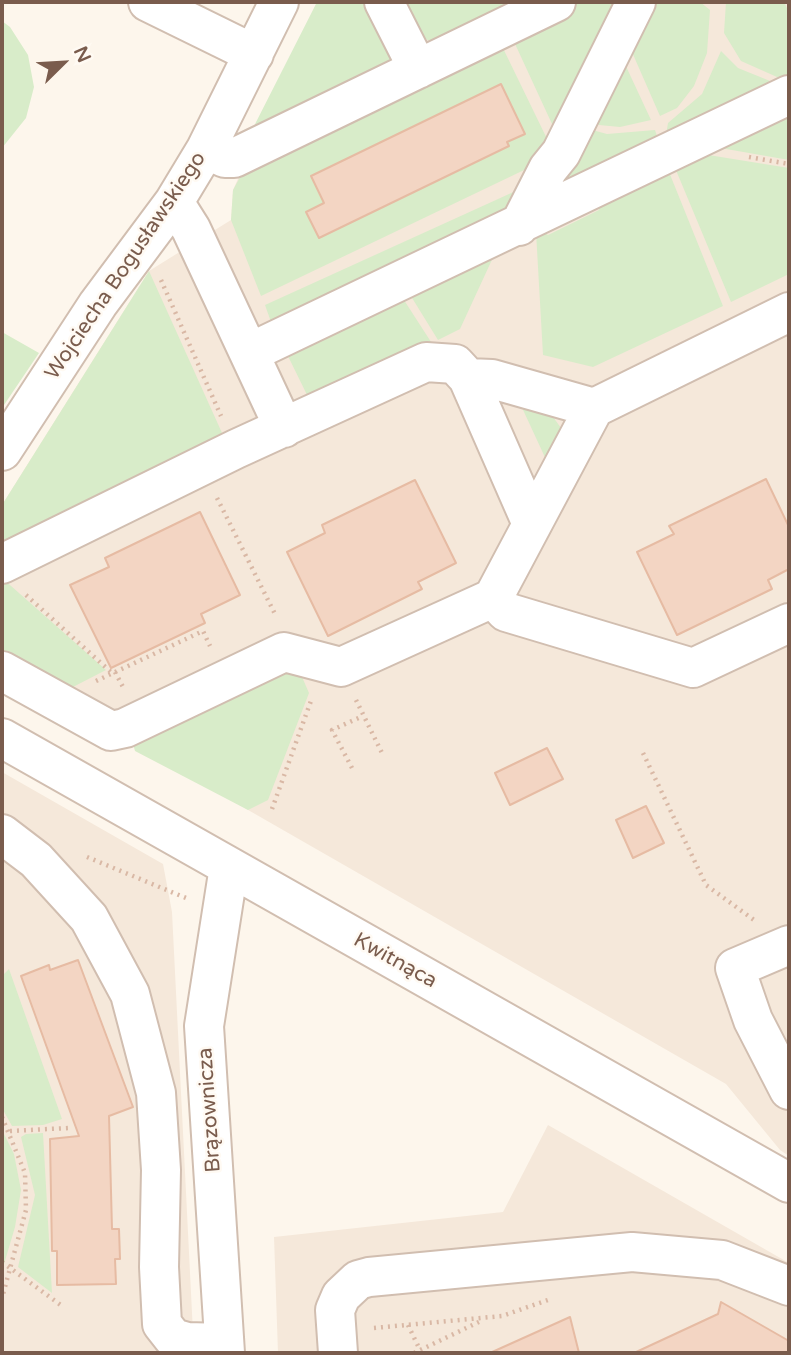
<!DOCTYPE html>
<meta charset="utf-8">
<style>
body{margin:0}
#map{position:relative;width:791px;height:1355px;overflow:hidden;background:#fdf6ec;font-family:"Varela Round",sans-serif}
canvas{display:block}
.frame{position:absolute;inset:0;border:4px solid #7a5c4d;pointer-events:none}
.north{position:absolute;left:28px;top:28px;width:70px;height:70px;-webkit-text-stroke:5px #fffaf3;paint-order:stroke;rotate:66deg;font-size:19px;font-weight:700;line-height:28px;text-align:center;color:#7a5c4d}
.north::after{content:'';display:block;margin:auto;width:24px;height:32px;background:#7a5c4d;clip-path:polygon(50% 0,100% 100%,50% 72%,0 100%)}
</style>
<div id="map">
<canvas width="791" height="1355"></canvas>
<div class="frame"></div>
<div class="north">N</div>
</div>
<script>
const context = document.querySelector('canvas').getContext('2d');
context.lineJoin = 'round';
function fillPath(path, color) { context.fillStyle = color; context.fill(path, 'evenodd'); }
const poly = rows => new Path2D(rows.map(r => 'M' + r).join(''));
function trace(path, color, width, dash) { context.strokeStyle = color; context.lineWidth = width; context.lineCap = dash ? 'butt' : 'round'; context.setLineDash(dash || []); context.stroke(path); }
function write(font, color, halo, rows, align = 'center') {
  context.font = font + ' "Varela Round",sans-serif'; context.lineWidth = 5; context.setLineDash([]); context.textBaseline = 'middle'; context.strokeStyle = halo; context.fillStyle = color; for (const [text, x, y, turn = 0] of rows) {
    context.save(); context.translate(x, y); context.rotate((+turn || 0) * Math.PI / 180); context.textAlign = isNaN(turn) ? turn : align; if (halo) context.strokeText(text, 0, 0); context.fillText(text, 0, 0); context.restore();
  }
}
const residential = poly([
 [317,2,789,2,789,1156,780,1150,726,1084,133,744,2,673,2,505,149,271,231,220,233,190],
 [2,772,163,864,172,912,194,1353,2,1353],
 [548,1125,789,1263,789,1353,278,1353,274,1237,503,1212]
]);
const green = poly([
 [317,2,367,2,399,65,250,134],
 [397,2,524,2,433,43,419,35],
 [574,2,624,2,558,137,510,33],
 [650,2,700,2,710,10,707,53,694,86,677,108,660,116,628,43],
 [726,2,784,2,789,12,789,76,777,77,741,61,724,33],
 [2,21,10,27,28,55,34,87,26,118,2,148],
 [499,40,551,147,543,161,261,296,231,220,233,190,244,170],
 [721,51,738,68,780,85,768,92,758,88,708,112,706,120,666,135,668,123,702,94],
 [624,62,651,120,620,127,599,125,588,117],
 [789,107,789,160,709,146],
 [585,128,607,134,655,130,659,142,558,187],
 [696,153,789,168,789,274,731,302,673,163],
 [667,167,723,306,593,367,543,355,536,232,540,230,548,235,599,210,596,202],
 [531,184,514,216,271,322,265,305],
 [496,251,460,329,438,340,409,293],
 [149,271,227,444,2,551,2,505],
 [402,297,433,345,310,401,286,352],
 [2,332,39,353,2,408],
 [518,399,551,414,561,428,564,439,549,466],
 [2,578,106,670,71,688,2,657],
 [267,668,299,670,309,693,268,800,248,810,135,751,133,744],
 [9,969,62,1119,43,1125,12,1126,2,1108,2,976],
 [2,1130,14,1154,21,1190,15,1227,2,1271],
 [43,1133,52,1293,18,1267,35,1195,21,1137,26,1134]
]);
const building = poly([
 [501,84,525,134,507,142,509,146,319,238,306,212,324,203,311,176,501,84],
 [766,479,789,527,789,569,768,580,772,589,677,635,637,552,674,534,669,526,766,479],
 [415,480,456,563,418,582,422,589,328,636,287,552,325,533,322,525,415,480],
 [200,512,240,595,201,614,205,623,111,668,70,585,109,567,105,558,200,512],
 [547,748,563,779,510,805,495,773,547,748],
 [646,806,664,843,633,858,616,820,646,806],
 [78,960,133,1107,109,1116,112,1229,119,1229,120,1259,115,1259,116,1284,57,1285,57,1251,52,1251,50,1139,79,1136,21,976,49,965,50,970,78,960],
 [721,1302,789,1341,789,1353,634,1353,718,1314,721,1302],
 [570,1317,579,1353,490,1353,570,1317]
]);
const path = poly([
 [749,157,789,164],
 [161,280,221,416],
 [217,498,276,616],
 [26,595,112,673],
 [115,672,123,687],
 [96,681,203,631,210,646],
 [356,700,382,753],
 [643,753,706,885,754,920],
 [352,768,332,730,363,716],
 [272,809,312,698],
 [87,857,186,898],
 [2,1117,25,1173,26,1210,2,1298],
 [10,1131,69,1128],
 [2,1262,62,1306],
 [408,1325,420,1350],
 [374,1328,502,1316,548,1300],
 [414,1353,483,1320]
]);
const minor = poly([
 [148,2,254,54],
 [384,2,418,69],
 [206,149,225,158,234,158,556,2],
 [174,202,191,229,284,428],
 [519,226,548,169,561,153,636,2],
 [249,353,789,95],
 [468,378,532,524],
 [2,451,98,304,174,202,206,149,279,2],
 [2,564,236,449,426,362,455,364,468,378,492,379,594,408,789,312],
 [493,598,506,612,693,668,789,623],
 [2,671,111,731,125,728,284,652,341,667,493,598,594,408],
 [2,738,789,1183],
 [2,834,36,860,89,918,130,994,156,1093,161,1170,159,1267,162,1324,173,1338,187,1342,224,1343],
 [789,945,735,968,753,1020,789,1090],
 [225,1353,204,1026,229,867],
 [338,1353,335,1310,341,1296,358,1280,369,1277,632,1252,722,1260,789,1286]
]);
const streetNames = [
 ["Wojciecha Bogusławskiego",126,266,-56],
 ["Kwitnąca",395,961,29],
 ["Brązownicza",210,1110,-94]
];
fillPath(residential, '#f5e8da');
fillPath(green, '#d8ecc9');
fillPath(building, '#f3d5c3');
trace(building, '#e6bba3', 2);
trace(minor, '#d1beb0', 42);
trace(path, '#d9b8a5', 4.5, [2, 5]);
trace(minor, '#fff', 38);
write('21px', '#7a5c4d', '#fffaf3', streetNames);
</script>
